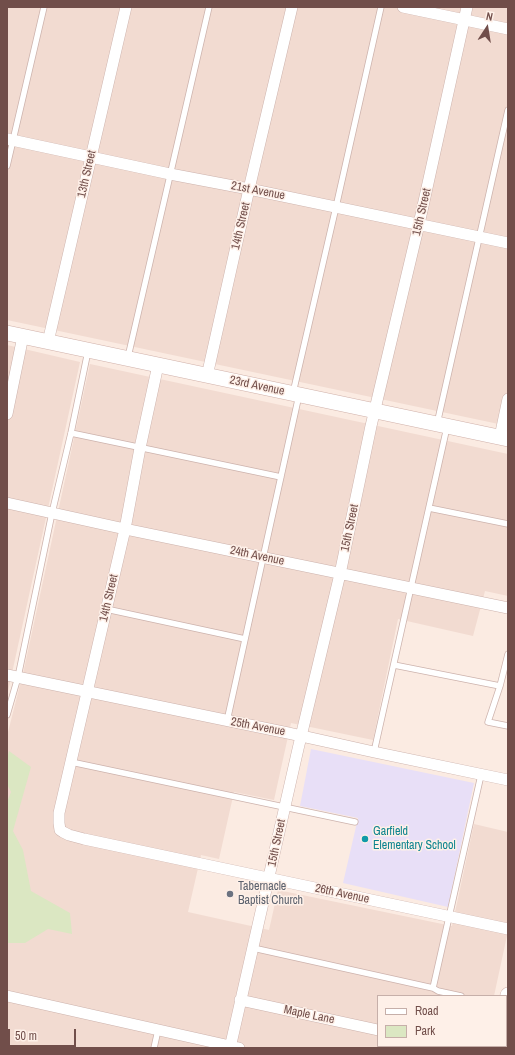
<!DOCTYPE html>
<style>
body{margin:0}
#map{position:relative;width:515px;height:1055px;overflow:hidden;background:#fbebe2;font-family:"Archivo Narrow",sans-serif}
canvas{display:block}
.frame{position:absolute;inset:0;border:8px solid #714e4a;pointer-events:none}
.legend{position:absolute;left:377px;top:995px;width:130px;height:52px;box-sizing:border-box;background:#fef0e8;border:1px solid #c6afa9;margin:0;padding:5px 7px;list-style:none;font-size:12px;color:#714e4a}
.legend li{display:flex;align-items:center;gap:8px;height:20px}
.legend b{width:20px;border:1px solid #c6afa9}
.north{position:absolute;left:467px;top:8px;width:40px;height:40px;-webkit-text-stroke:3px #fef0e8;paint-order:stroke;rotate:12deg;font-size:11px;font-weight:700;line-height:16px;text-align:center;color:#714e4a}
.north::after{content:'';display:block;margin:auto;width:14px;height:18px;background:#714e4a;clip-path:polygon(50% 0,100% 100%,50% 72%,0 100%)}
.scale{position:absolute;left:8px;top:1029px;width:68px;height:18px;box-sizing:border-box;border:2px solid #714e4a;border-top:0;padding-left:5px;font-size:12px;line-height:14px;white-space:nowrap;color:#714e4a;-webkit-text-stroke:3px #fef0e8;paint-order:stroke}
</style>
<div id="map">
<canvas width="515" height="1055"></canvas>
<div class="frame"></div>
<ul class="legend">
<li><b style="height:5px;background:#fff"></b>Road</li>
<li><b style="height:11px;background:#dbe7c2"></b>Park</li>
</ul>
<div class="north">N</div>
<div class="scale">50 m</div>
</div>
<script>
const context = document.querySelector('canvas').getContext('2d');
context.lineJoin = 'round';
function fillPath(path, color) { context.fillStyle = color; context.fill(path, 'evenodd'); }
const poly = rows => new Path2D(rows.map(r => 'M' + r).join(''));
function trace(path, color, width, dash) { context.strokeStyle = color; context.lineWidth = width; context.lineCap = dash ? 'butt' : 'round'; context.setLineDash(dash || []); context.stroke(path); }
function write(font, color, halo, rows, align = 'center') {
  context.font = font + ' "Archivo Narrow",sans-serif'; context.lineWidth = 3; context.setLineDash([]); context.textBaseline = 'middle'; context.strokeStyle = halo; context.fillStyle = color; for (const [text, x, y, turn = 0] of rows) {
    context.save(); context.translate(x, y); context.rotate((+turn || 0) * Math.PI / 180); context.textAlign = isNaN(turn) ? turn : align; if (halo) context.strokeText(text, 0, 0); context.fillText(text, 0, 0); context.restore();
  }
}
const residential = poly([
 [7,7,508,7,508,426,7,320],
 [7,345,80,362,7,696],
 [90,364,508,454,508,514,506,526,508,527,508,596,485,591,473,636,398,619,373,740,291,723,274,800,234,792,219,859,201,855,188,912,269,930,278,890,452,926,474,824,508,832,508,931,494,996,378,996,378,1046,483,1046,483,1048,7,1048,7,736,24,669]
]);
const education = poly([
 [311,749,474,783,448,907,343,883,358,818,300,806]
]);
const green = poly([
 [9,751,31,767,13,831,23,850,31,891,70,913,72,934,48,929,25,943,7,943,7,802,11,792,7,784,7,759]
]);
const lane = poly([
 [7,166,44,7],
 [128,357,209,7],
 [293,393,336,207,381,7],
 [437,424,508,110],
 [71,433,281,477],
 [429,508,508,524],
 [106,609,245,639],
 [508,654,500,686,488,722,508,726],
 [394,665,500,686],
 [7,715,18,677,52,513,71,433,88,351],
 [227,721,299,395],
 [374,752,447,427],
 [71,762,355,822],
 [253,948,433,988,438,991,461,996],
 [433,988,481,775],
 [154,1048,158,1030]
]);
const street = poly([
 [403,7,508,29],
 [7,139,170,174,249,189,508,243],
 [48,342,126,7],
 [158,365,140,448,125,529,59,813,59,823,60,830,63,832,69,835,84,839,508,929],
 [207,376,249,189,292,7],
 [7,414,23,336],
 [500,437,508,399],
 [7,503,125,529,508,608],
 [7,675,288,733,374,752,508,780],
 [7,996,239,1048],
 [240,1000,378,1030],
 [454,1046,463,1048],
 [487,1046,496,1048],
 [230,1048,298,749,340,574,371,426,419,224,467,7]
]);
const secondary = poly([
 [7,333,508,439],
 [506,1004,508,995],
 [498,1048,498,1046]
]);
const markers = [
 [365,839,4,"#0f9aa8"],
 [230,894,4,"#6b7280"]
];
const streetNames = [
 ["13th Street",87,174,-77],
 ["21st Avenue",258,191,11],
 ["15th Street",422,212,-77],
 ["14th Street",241,226,-77],
 ["23rd Avenue",257,386,12],
 ["15th Street",350,528,-78],
 ["24th Avenue",257,556,12],
 ["14th Street",109,598,-77],
 ["25th Avenue",258,727,11],
 ["15th Street",277,843,-78],
 ["26th Avenue",342,894,12],
 ["Maple Lane",309,1015,12]
];
const cultureNames = [
 ["Garfield",373,832],
 ["Elementary School",373,846]
];
const worshipNames = [
 ["Tabernacle",238,887],
 ["Baptist Church",238,901]
];
fillPath(residential, '#f2dbd1');
fillPath(education, '#e8dff7');
fillPath(green, '#dbe7c2');
trace(lane, '#cdb3ad', 7);
trace(street, '#cdb3ad', 12);
trace(secondary, '#d0b1aa', 16);
trace(lane, '#fff', 5.5);
trace(street, '#fff', 11);
trace(secondary, '#fff', 15);
for (const [x, y, r, color] of markers) { const dot = new Path2D(); dot.arc(x, y, r, 0, 2 * Math.PI); context.fillStyle = color; context.fill(dot); trace(dot, '#fef0e8', 1.5); }
write('12px', '#714e4a', '#fef0e8', streetNames);
write('12px', '#0d838f', '#fef0e8', cultureNames, 'left');
write('12px', '#5b616d', '#fef0e8', worshipNames, 'left');
</script>
